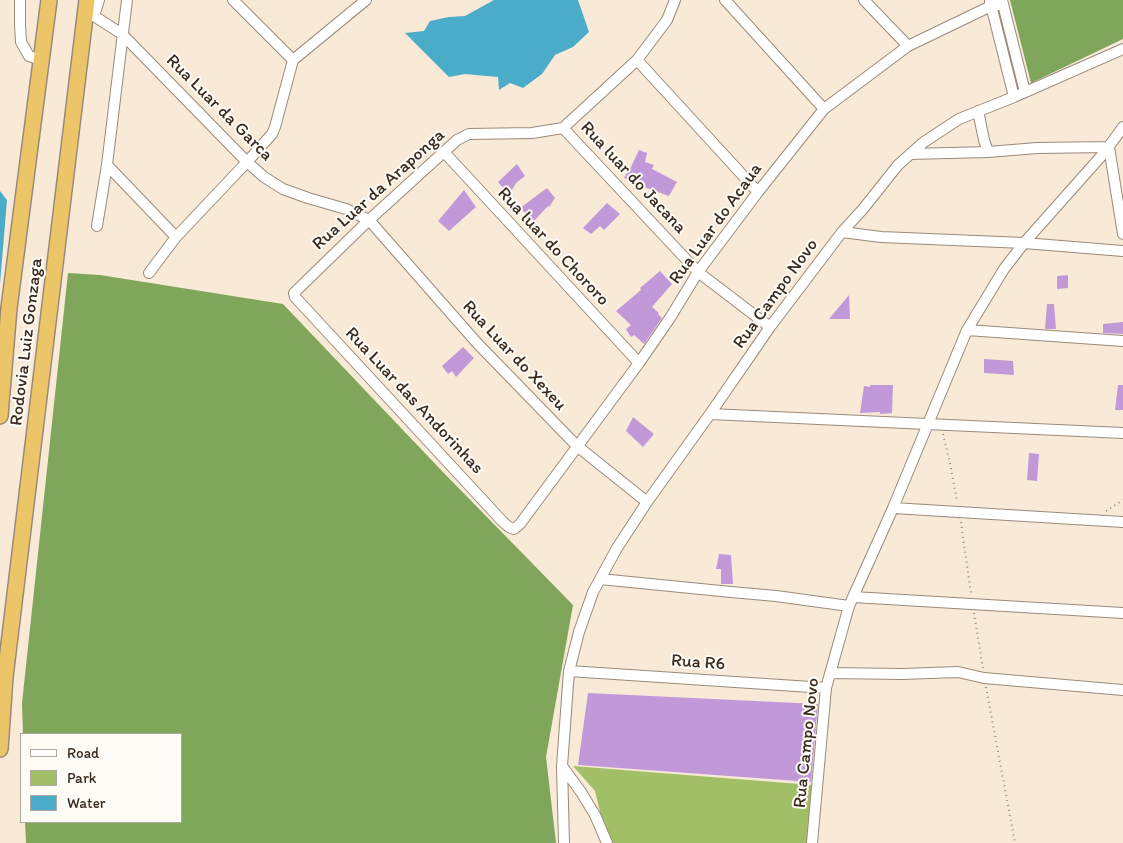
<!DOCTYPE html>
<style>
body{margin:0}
#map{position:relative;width:1123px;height:843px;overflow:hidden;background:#f8ead7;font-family:Itim,sans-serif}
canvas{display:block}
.legend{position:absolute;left:20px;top:733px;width:162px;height:90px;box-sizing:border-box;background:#fdfcf7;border:1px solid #afa8a0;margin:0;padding:6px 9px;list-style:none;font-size:15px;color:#3b2a1e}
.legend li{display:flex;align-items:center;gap:10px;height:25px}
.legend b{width:25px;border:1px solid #afa8a0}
</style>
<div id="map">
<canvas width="1123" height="843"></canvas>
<ul class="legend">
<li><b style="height:6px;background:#fff"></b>Road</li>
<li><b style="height:14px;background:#a0bf67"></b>Park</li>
<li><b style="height:14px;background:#4aacc9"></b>Water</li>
</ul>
</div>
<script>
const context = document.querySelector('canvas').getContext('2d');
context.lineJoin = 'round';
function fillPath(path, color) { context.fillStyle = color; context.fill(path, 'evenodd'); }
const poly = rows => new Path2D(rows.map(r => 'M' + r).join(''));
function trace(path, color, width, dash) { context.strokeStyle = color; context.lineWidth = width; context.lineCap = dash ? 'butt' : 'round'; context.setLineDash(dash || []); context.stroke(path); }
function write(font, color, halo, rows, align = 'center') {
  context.font = font + ' Itim,sans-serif'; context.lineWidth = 4; context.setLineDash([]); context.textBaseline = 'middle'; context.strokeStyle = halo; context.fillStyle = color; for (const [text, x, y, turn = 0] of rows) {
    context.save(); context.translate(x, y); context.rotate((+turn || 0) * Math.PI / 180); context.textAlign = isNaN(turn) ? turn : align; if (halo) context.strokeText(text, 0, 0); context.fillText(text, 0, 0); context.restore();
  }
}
const green = poly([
 [573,766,812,785,807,843,611,843,601,816,595,791]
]);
const forest = poly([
 [1010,0,1123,0,1123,39,1031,83],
 [68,273,100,275,283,304,440,469,573,605,546,757,556,843,26,843,25,822,181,822,181,734,23,734,22,703]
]);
const water = poly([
 [494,0,578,0,589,32,573,47,555,55,542,74,523,88,510,83,499,90,498,77,465,74,449,77,405,33,424,31,430,21,449,17,465,16],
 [0,191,7,200,0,284]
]);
const building = poly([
 [639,150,647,153,645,162,654,165,652,169,677,182,669,196,644,187,624,178,631,167],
 [517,164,525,176,516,183,509,195,498,182],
 [547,188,555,198,549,207,548,206,534,221,520,208],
 [464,190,476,207,449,231,438,221],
 [607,203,620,214,604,230,600,226,591,234,583,228],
 [660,271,672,284,652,307,659,313,658,314,662,318,644,344,634,335,631,337,626,329,631,325,616,311,641,290,640,288],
 [1068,275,1068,288,1057,289,1057,276],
 [849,295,850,319,829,319],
 [1047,304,1054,304,1056,329,1045,329],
 [1123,322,1123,334,1103,333,1103,324],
 [463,347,474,358,456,377,452,371,448,374,442,366],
 [984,359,1013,361,1014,375,984,373],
 [870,385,893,385,892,413,880,414,880,412,860,413,864,386,870,387],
 [1118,385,1123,385,1123,410,1115,410],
 [633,417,654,434,643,447,626,431],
 [1029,453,1039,454,1037,481,1027,480],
 [719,554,731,555,733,584,721,584,721,569,716,569],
 [588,693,818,704,811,782,578,765]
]);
const path = poly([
 [943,434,950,463,957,502],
 [1106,511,1123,500],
 [961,522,971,594],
 [974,613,983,668],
 [986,687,1015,843]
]);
const minor = poly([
 [20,0,20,25,21,42,29,56,41,60],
 [233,0,293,60],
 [675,0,667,20,637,60,563,128,532,133,469,134,457,140,369,220,294,293,295,297,503,522,509,527,514,529,520,524,639,363,670,318,698,272,758,192,824,109,908,46,991,6,1003,4],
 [725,0,824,109],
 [864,0,908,46],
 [1002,0,1025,92],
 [990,1,1014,97],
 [85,13,94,16,122,34,247,162,264,177,283,189,308,198,346,209,369,220,477,343,577,446,647,502],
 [94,16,99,0],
 [637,60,758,192],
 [978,111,984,140,988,152],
 [563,128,698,272,770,327],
 [444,152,639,363],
 [910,154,988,152,1037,148,1109,147,1123,234],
 [107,165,176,237],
 [97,226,107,165,127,0],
 [842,232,881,237,1024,243,1123,251],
 [149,273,176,237,247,162,272,134,275,127,293,60,366,0],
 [967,330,1123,341],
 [710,414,1123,433],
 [893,508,1123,522],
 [600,579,731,592,776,596,849,606],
 [853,597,1123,613],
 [569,671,826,688],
 [830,673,902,674,958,672,984,678,1123,690],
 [562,766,581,792,595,815,607,843],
 [564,843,562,766,569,671,579,632,593,592,617,548,647,502,710,414,770,327,842,232,863,209,898,165,924,142,959,119,1014,97,1123,49],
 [812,843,826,688,849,606,893,508,967,330,1004,269,1024,243,1104,153,1123,127]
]);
const highway = poly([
 [0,416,9,308,49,0],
 [0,749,5,677,87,0]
]);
const streetNames = [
 ["Rua Luar da Garca",219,108,45],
 ["Rua luar do Jacana",633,178,47],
 ["Rua Luar da Araponga",379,190,-42],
 ["Rua Luar do Acaua",716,224,-54],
 ["Rua luar do Chororo",553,247,47],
 ["Rua Campo Novo",776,294,-54],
 ["Rodovia Luiz Gonzaga",27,342,-83],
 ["Rua Luar do Xexeu",514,356,47],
 ["Rua Luar das Andorinhas",414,401,47],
 ["Rua R6",698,663,4],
 ["Rua Campo Novo",807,743,-84]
];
fillPath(green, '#a0bf67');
fillPath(forest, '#80a65c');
fillPath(water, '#4aacc9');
fillPath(building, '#c199d9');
trace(minor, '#9a8a7a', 12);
trace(highway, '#9a8a7a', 18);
trace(path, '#9a8a7a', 2, [1, 4]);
trace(minor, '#fff', 10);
trace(highway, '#edc569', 15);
write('18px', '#3b2a1e', '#fdfcf7', streetNames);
</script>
